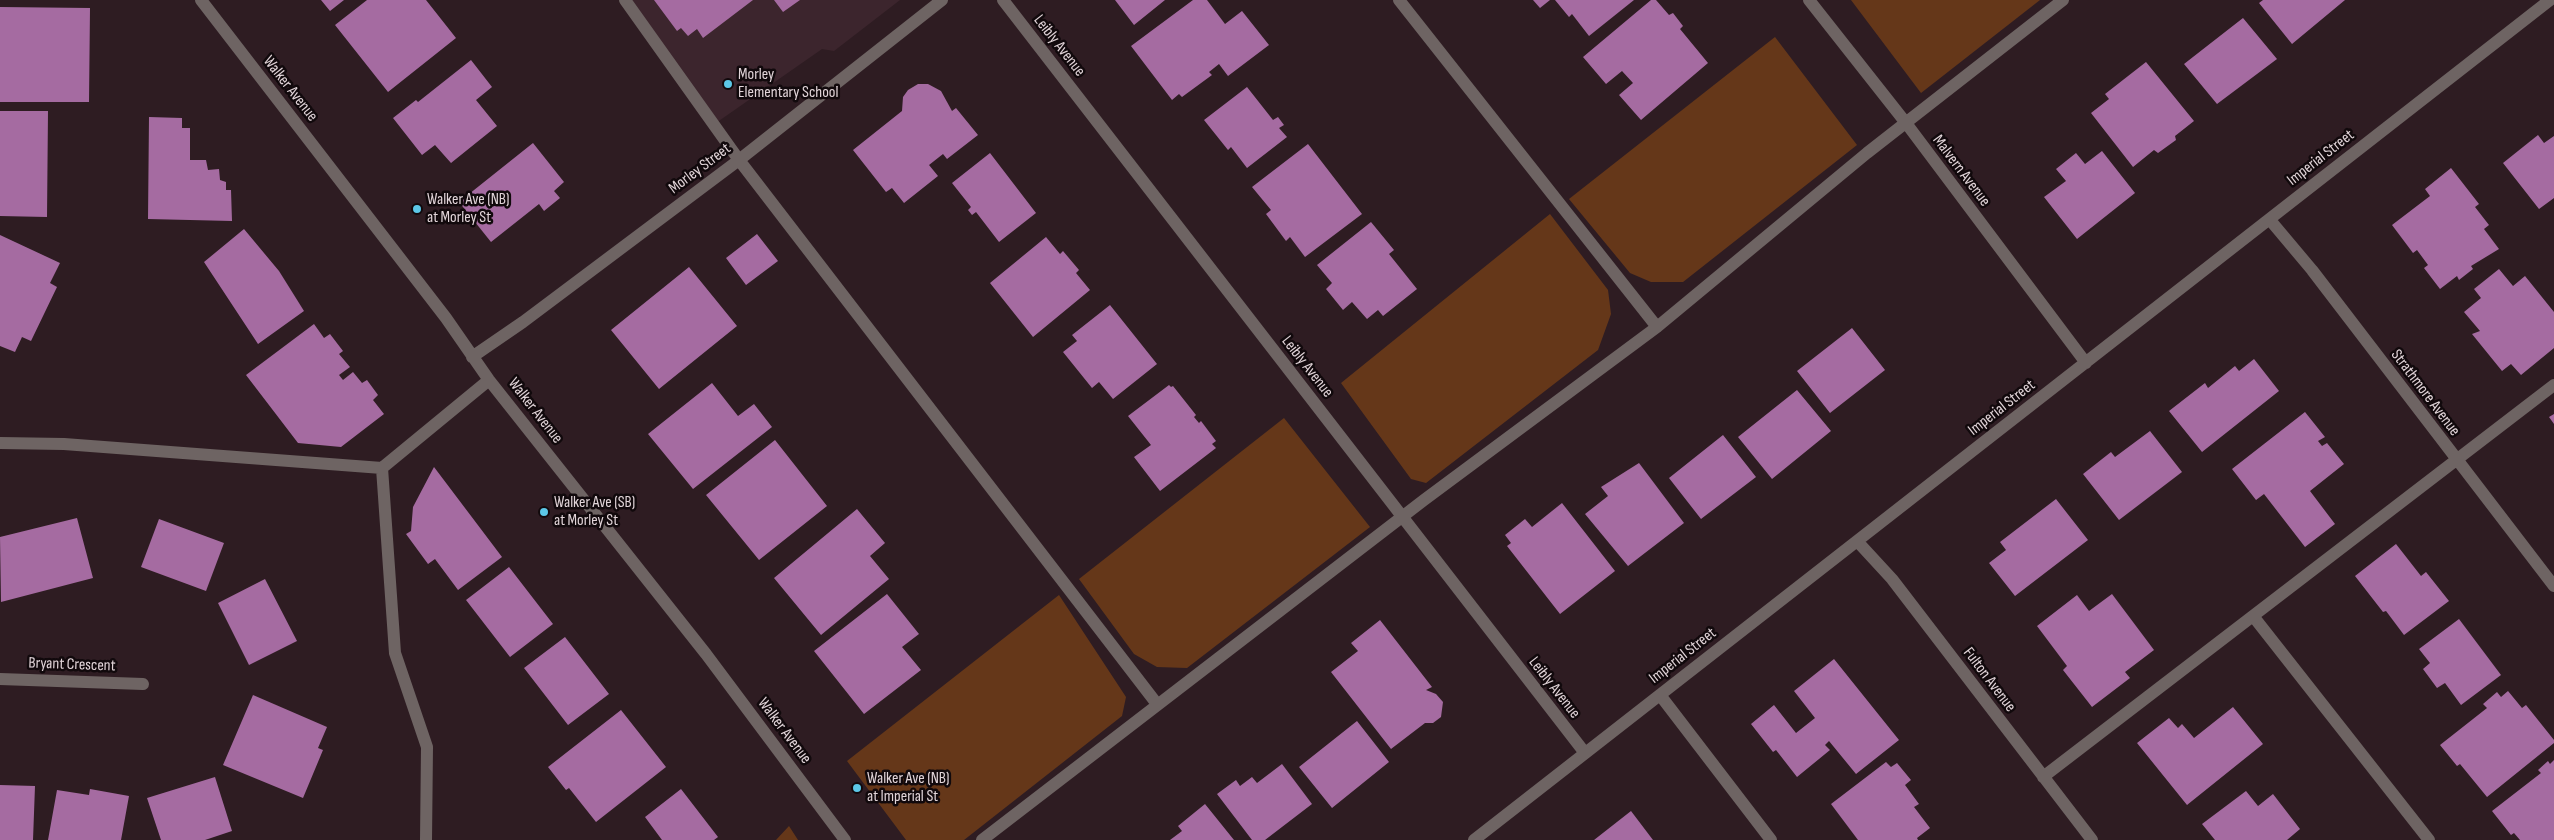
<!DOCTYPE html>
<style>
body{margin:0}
canvas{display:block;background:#2e1c22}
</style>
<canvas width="2554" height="840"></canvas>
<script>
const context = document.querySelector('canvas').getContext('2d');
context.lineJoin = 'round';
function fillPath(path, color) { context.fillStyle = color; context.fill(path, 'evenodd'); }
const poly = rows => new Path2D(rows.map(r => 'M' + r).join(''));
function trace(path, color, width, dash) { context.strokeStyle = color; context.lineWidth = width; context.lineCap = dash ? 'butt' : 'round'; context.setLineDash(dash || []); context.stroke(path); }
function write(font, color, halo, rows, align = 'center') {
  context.font = font + ' "Sofia Sans Condensed",sans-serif'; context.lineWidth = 5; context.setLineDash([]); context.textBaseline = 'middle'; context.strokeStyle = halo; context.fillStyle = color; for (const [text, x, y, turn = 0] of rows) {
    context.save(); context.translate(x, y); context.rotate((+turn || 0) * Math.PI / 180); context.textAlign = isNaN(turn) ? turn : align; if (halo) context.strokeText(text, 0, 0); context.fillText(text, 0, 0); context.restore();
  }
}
const built = poly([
 [625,0,900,0,834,51,822,49,713,125]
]);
const green = poly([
 [1851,0,2040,0,1921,93],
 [1775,37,1857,145,1683,282,1651,282,1630,273,1569,199],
 [1550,214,1608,290,1611,314,1598,350,1426,483,1411,479,1341,383],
 [1284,418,1370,527,1187,668,1157,667,1134,654,1079,579],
 [1059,595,1126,697,1122,716,964,840,906,840,847,761],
 [789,826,798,840,776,840]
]);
const building = poly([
 [321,0,344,0,330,11],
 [367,0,426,0,456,38,388,92,335,25],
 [654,0,753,0,703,38,697,29,688,36,681,28,677,31],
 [774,0,800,0,783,12],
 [1115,0,1165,0,1134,25],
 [1193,0,1207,0,1225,24,1242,11,1269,45,1228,76,1219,64,1209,72,1212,75,1182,97,1179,94,1172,100,1131,46],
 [1533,0,1550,0,1540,8],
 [1555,0,1634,0,1589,36,1572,14,1569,17],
 [1651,0,1656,0,1669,15,1673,13,1683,26,1680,29,1708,63,1641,120,1619,95,1633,83,1622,71,1606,84,1583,57],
 [2263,0,2345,0,2292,44,2259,3],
 [0,7,90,8,89,102,0,102],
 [2243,18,2277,59,2217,104,2184,64],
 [471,60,492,87,476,100,497,126,451,163,435,145,422,155,393,118,416,100,418,102],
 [2146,62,2194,121,2175,136,2176,140,2158,153,2154,150,2133,167,2091,113,2109,99,2105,94],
 [918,84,928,84,941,91,952,111,956,108,978,135,947,159,943,154,929,165,938,176,904,203,892,188,886,192,853,150,902,111,903,97,908,90],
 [1247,87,1273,120,1278,117,1284,125,1279,128,1287,137,1247,168,1231,147,1228,150,1204,120],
 [0,111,48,111,47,217,0,216],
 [149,117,182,118,182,128,190,128,190,160,206,160,208,170,219,169,220,180,226,182,226,190,231,190,232,221,148,219],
 [2538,135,2544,143,2554,136,2554,198,2539,209,2503,163],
 [533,143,564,182,554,191,560,198,544,211,539,204,491,242,459,202],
 [1308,144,1362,214,1305,257,1290,237,1286,241,1266,214,1271,210,1252,187],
 [2102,151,2135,193,2077,239,2044,197,2066,181,2056,169,2076,153,2085,164],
 [990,153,1036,213,999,242,976,212,972,215,968,210,971,207,952,183],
 [2451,168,2479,204,2475,207,2489,225,2484,229,2499,249,2471,266,2473,269,2459,280,2457,276,2440,289,2424,268,2428,265,2417,250,2413,253,2392,225,2430,196,2425,189],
 [1371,222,1394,250,1389,254,1417,289,1383,316,1378,310,1367,319,1352,302,1343,310,1326,289,1332,283,1317,265],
 [244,229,279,271,304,311,258,344,204,262],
 [757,234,778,261,746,285,726,258],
 [0,235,60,263,50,283,57,287,31,341,22,337,15,352,0,346],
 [1046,237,1060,254,1063,251,1079,270,1076,273,1090,290,1033,337,990,283],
 [689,267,737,326,659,389,611,330],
 [2499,269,2513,286,2525,276,2554,312,2554,348,2521,375,2511,364,2502,371,2472,334,2480,331,2464,312,2481,298,2474,289],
 [1110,305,1157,364,1113,399,1099,382,1092,388,1063,352,1077,341,1072,335],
 [314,324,324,338,330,334,343,351,339,354,350,367,339,375,343,380,353,372,362,383,367,380,378,395,373,400,384,414,341,447,298,443,246,375],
 [1852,328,1885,370,1830,413,1797,371],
 [2254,359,2279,391,2202,452,2169,411,2205,383,2208,388,2235,366,2239,371],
 [712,383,738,416,754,404,772,427,693,489,648,434],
 [1169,385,1171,387,1173,386,1196,415,1194,417,1199,423,1201,421,1216,441,1212,444,1216,448,1160,491,1134,457,1151,445,1128,416],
 [1797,390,1831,431,1772,479,1738,437],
 [2305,412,2325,437,2318,441,2322,446,2327,443,2344,464,2310,491,2335,524,2305,547,2264,494,2256,500,2232,469],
 [2554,414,2554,424,2549,417],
 [2150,431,2182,472,2119,520,2083,474,2111,452,2115,457],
 [1723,435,1756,477,1701,519,1669,478],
 [775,440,827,506,759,560,706,495],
 [1639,463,1684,523,1628,566,1585,514,1608,496,1601,487],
 [434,467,502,557,458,590,435,559,428,564,406,534,411,531,413,507],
 [2056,499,2088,540,2015,596,1989,563,2006,550,2000,542],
 [1562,503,1615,571,1560,614,1507,546,1511,543,1505,535,1525,519,1532,527],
 [857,509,885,543,870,556,889,579,821,635,774,578],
 [77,518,93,578,1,602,0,537],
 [159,519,224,543,206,591,141,567],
 [2396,544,2421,576,2426,572,2449,601,2404,635,2386,611,2383,612,2355,576],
 [509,567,553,624,510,657,466,600],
 [265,579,297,641,249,665,218,603],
 [887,594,919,634,902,647,921,670,864,714,814,651],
 [2112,594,2154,650,2125,672,2130,678,2092,707,2063,670,2067,666,2037,626,2077,595,2089,611],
 [2459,619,2501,675,2461,705,2445,683,2437,688,2423,669,2430,663,2419,649],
 [1380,620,1432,687,1426,690,1436,694,1443,702,1441,717,1433,723,1425,723,1391,749,1331,672,1358,651,1351,643],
 [565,637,609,694,568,725,524,668],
 [1834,659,1899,740,1856,774,1829,741,1825,745,1830,750,1797,777,1776,750,1773,752,1751,724,1774,705,1796,733,1815,718,1794,691],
 [2508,691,2522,708,2526,705,2554,740,2554,743,2487,797,2460,764,2457,766,2440,745,2487,708,2483,704,2497,692,2501,697],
 [253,695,327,727,318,748,323,750,303,798,223,765],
 [2233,707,2263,744,2187,805,2137,743,2169,718,2178,728,2182,724,2194,738],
 [621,710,666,767,596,822,569,788,566,790,548,767],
 [1357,721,1389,762,1332,808,1299,767],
 [2554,760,2554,840,2520,840,2514,833,2511,835,2492,811,2541,773,2538,770,2548,761,2550,764],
 [1886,762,1891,767,1897,763,1911,780,1905,785,1919,804,1914,807,1930,828,1917,838,1918,840,1858,840,1831,804],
 [1282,764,1312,804,1265,840,1252,840,1217,794,1236,780,1240,786,1252,777,1257,783],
 [215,777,232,831,205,840,161,840,147,798],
 [0,785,35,786,33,840,0,840],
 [90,789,129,796,121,840,48,840,57,790,89,795],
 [681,789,718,837,714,840,662,840,645,817],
 [2246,791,2258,806,2273,794,2300,829,2287,840,2215,840,2202,824],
 [1205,804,1234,840,1170,840,1182,831,1178,826],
 [1631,811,1653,840,1594,840]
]);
const minor = poly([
 [201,0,446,318,489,380,706,654,845,840],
 [625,0,739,160,1157,704],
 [1003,0,1585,753],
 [1399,0,1657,327],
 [1809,0,1906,123,2086,363],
 [2270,220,2312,270,2554,586],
 [472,357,523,322,739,160,942,0],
 [0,443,64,444,382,468,395,653,427,747,426,840],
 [382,468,489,380],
 [1857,541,1892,579,2092,840],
 [2253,616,2429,840],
 [0,679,143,684],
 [1660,695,1771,840],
 [2043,777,2554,385],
 [982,840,1424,500,1657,327,1867,153,2063,0],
 [1474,840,2550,0]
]);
const markers = [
 [728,84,5,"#5cc7e7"],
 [417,209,5,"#5cc7e7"],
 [544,512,5,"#5cc7e7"],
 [857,788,5,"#5cc7e7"]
];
const streetNames = [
 ["Leibly Avenue",1059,46,52],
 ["Walker Avenue",290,89,52],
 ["Imperial Street",2321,158,-38],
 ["Morley Street",700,169,-37],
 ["Malvern Avenue",1961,171,53],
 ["Leibly Avenue",1307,367,52],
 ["Strathmore Avenue",2425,393,53],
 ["Imperial Street",2002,408,-38],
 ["Walker Avenue",535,411,52],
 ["Imperial Street",1683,656,-38],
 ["Bryant Crescent",72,665,2],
 ["Fulton Avenue",1989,680,53],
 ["Leibly Avenue",1554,688,52],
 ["Walker Avenue",784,731,53]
];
const poiNames = [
 ["Morley",738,75],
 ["Elementary School",738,93],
 ["Walker Ave (NB)",427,200],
 ["at Morley St",427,218],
 ["Walker Ave (SB)",554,503],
 ["at Morley St",554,521],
 ["Walker Ave (NB)",867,779],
 ["at Imperial St",867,797]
];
fillPath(built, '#3c252d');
fillPath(green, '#653719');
fillPath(building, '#a56ba1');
trace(minor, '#6e6463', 12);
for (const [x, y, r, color] of markers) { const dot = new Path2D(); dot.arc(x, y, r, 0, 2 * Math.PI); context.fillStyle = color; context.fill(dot); trace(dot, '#11090c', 2); }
write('16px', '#e2d5d9', '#11090c', streetNames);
write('16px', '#e2d5d9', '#11090c', poiNames, 'left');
</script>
